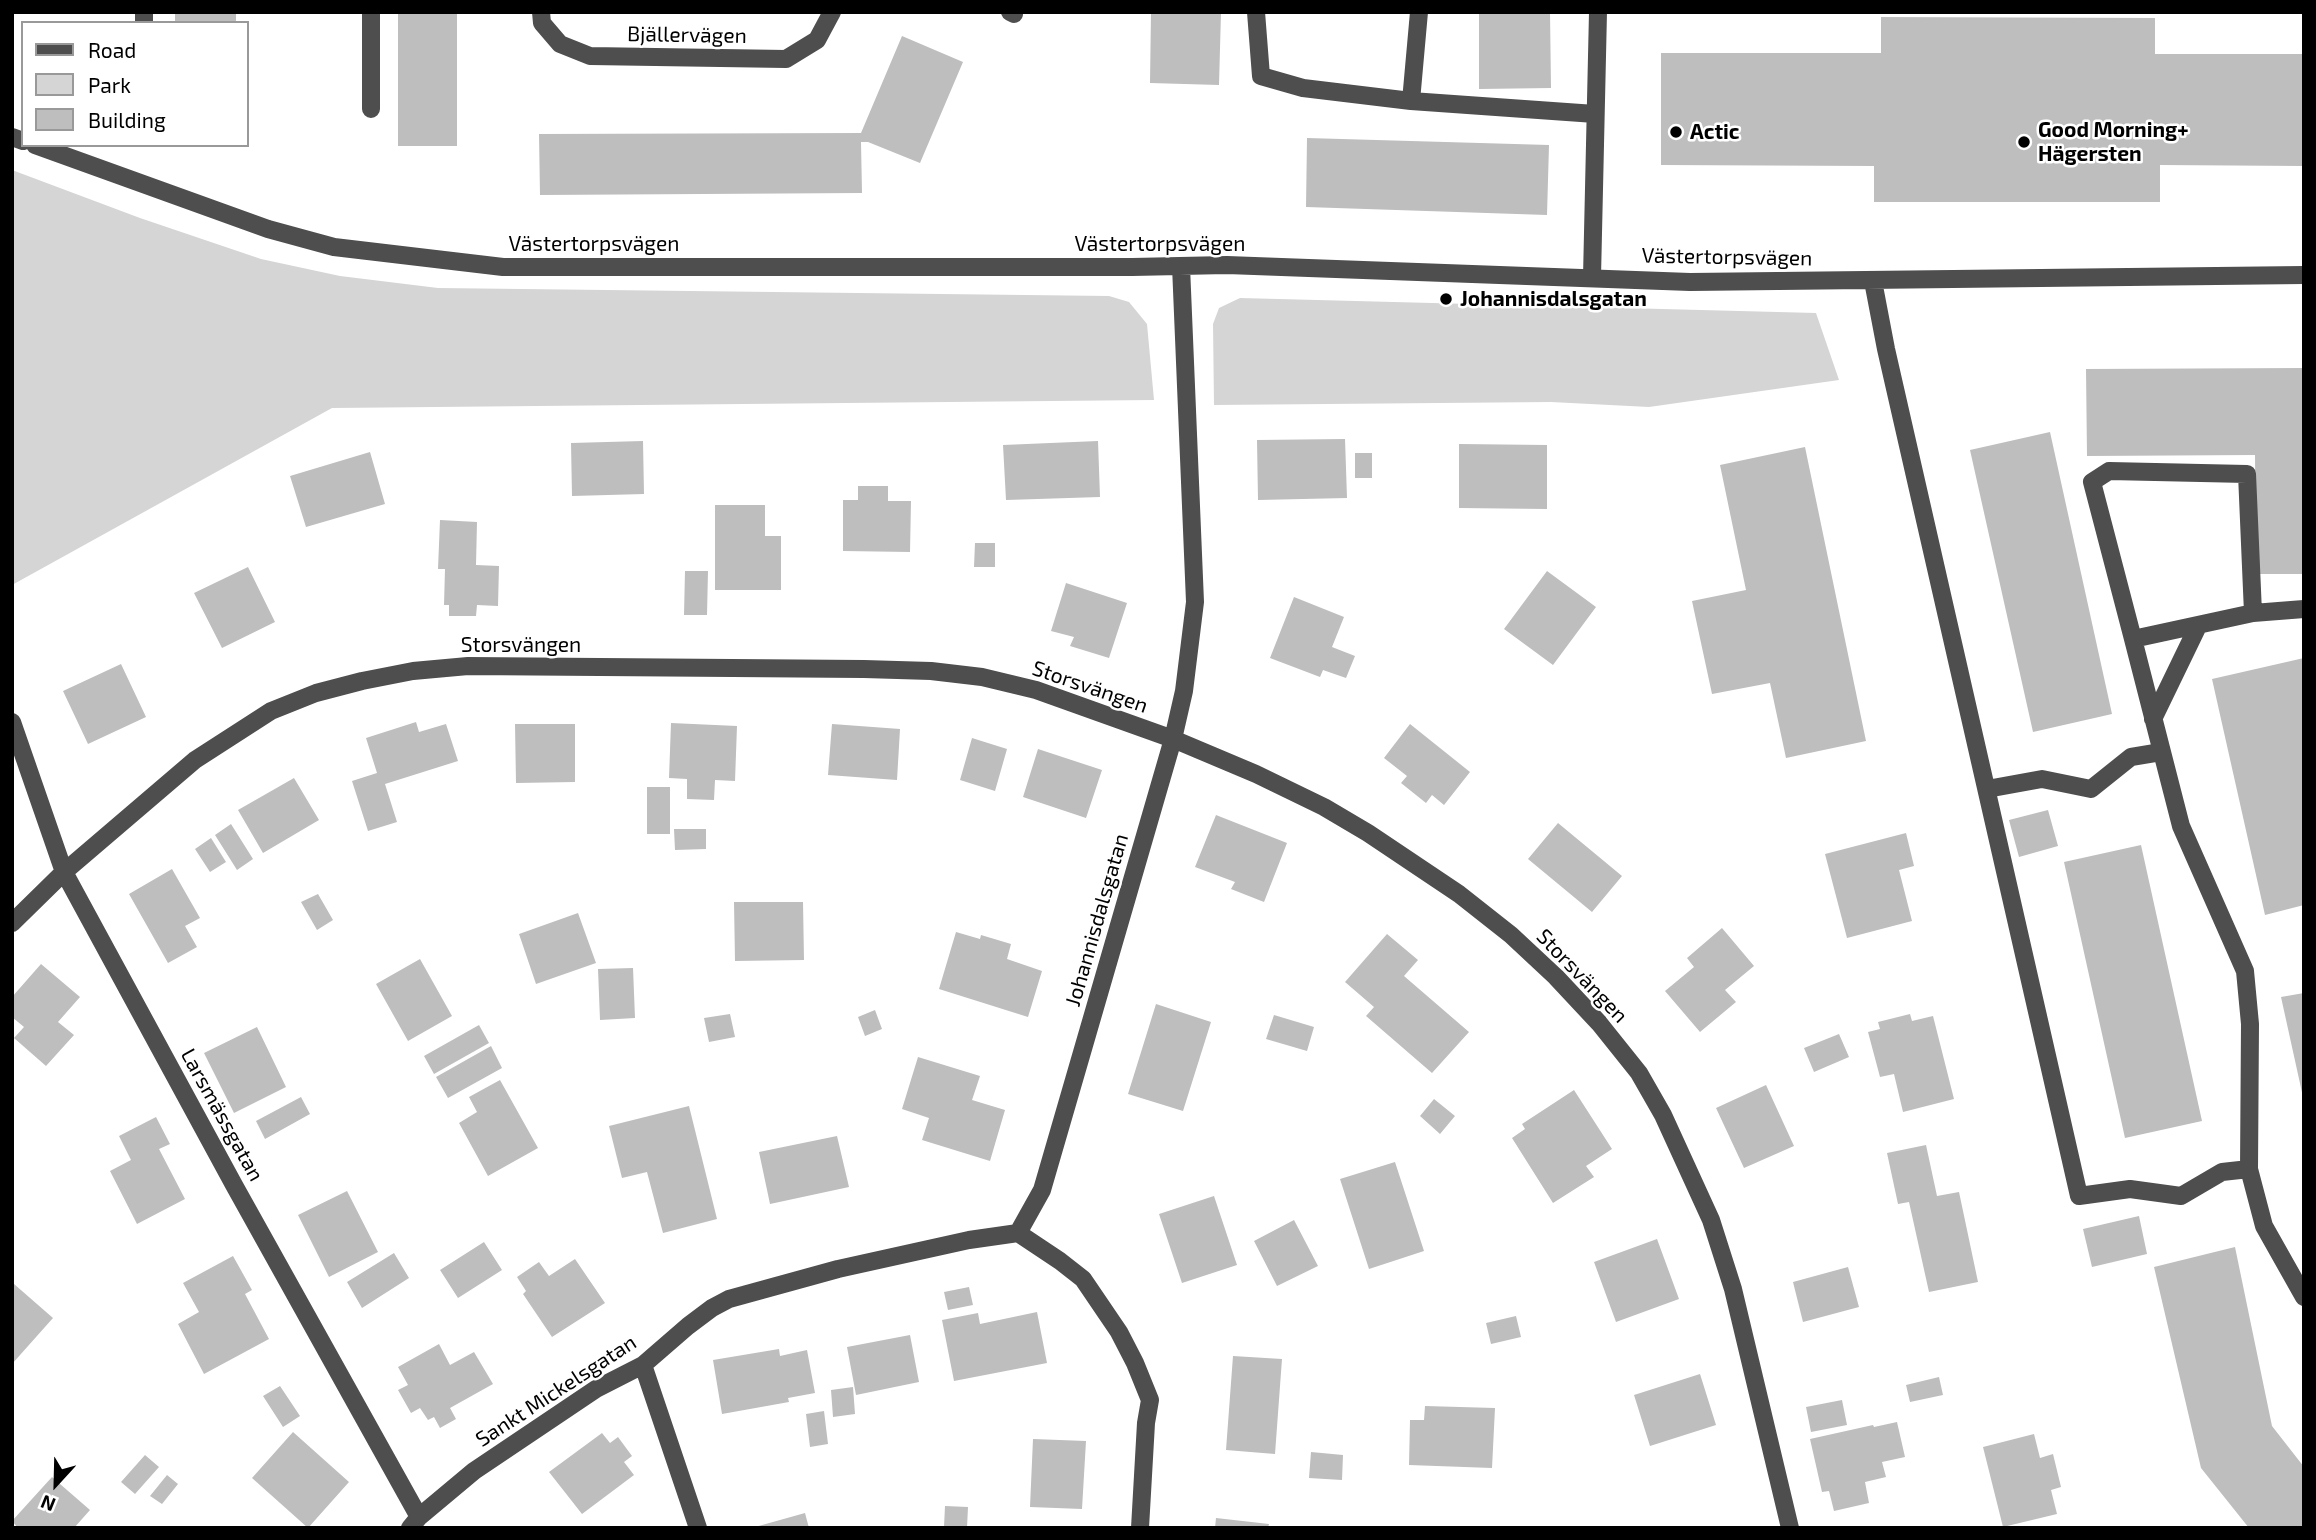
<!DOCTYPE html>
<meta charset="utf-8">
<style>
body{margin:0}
#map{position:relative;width:2316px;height:1540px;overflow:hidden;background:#fff;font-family:"Exo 2",sans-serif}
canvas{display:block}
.frame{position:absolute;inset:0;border:14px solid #000;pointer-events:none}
.legend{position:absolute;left:21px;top:21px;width:228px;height:126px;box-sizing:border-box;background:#fff;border:2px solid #999;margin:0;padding:9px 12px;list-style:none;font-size:21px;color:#000}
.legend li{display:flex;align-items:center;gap:14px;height:35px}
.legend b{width:35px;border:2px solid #999}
.north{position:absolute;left:21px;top:1449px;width:70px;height:70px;-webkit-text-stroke:5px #fff;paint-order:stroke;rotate:202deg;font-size:19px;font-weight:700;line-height:28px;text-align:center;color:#000}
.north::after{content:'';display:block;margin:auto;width:24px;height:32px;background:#000;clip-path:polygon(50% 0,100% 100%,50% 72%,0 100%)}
</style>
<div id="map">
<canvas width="2316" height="1540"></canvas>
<div class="frame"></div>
<ul class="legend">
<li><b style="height:9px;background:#4e4e4e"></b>Road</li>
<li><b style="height:19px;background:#d5d5d5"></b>Park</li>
<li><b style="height:19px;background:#bebebe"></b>Building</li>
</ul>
<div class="north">N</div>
</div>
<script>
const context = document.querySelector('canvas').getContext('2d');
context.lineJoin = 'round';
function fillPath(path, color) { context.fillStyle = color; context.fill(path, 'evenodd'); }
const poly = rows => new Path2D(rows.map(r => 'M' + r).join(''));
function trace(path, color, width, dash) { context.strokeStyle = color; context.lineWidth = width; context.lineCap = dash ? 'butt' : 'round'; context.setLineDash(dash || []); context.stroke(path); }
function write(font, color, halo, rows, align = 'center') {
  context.font = font + ' "Exo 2",sans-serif'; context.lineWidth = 5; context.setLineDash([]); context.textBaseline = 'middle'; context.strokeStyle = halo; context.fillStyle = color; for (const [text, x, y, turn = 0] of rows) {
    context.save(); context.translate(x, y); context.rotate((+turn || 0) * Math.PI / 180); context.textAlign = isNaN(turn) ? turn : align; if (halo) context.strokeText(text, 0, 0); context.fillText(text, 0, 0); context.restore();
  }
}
const green = poly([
 [12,170,140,218,261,259,340,276,438,288,1109,296,1129,302,1147,324,1154,400,332,408,12,585],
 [1240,298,1816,313,1839,380,1649,407,1551,402,1214,405,1213,324,1219,308]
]);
const building = poly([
 [175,12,236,12,236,23,175,23],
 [398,12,457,12,457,146,398,146],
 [1151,12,1221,12,1219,85,1150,83],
 [1479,12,1550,12,1551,88,1479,89],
 [1881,17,2155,18,2155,54,2304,54,2304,166,2160,165,2160,202,1874,202,1874,166,1661,165,1661,53,1881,53],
 [902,36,963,62,920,163,868,142,861,142,862,193,540,195,539,134,861,133],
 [1307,138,1549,145,1547,215,1306,207],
 [2304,368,2304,574,2256,574,2255,455,2087,456,2086,369],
 [2050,432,2112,714,2033,732,1970,450],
 [1345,439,1347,498,1258,500,1257,440],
 [643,441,644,494,572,496,571,443],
 [1098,441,1100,497,1006,500,1003,445],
 [1459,444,1547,445,1547,509,1459,508],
 [1805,447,1866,741,1786,758,1770,683,1712,694,1692,601,1746,590,1720,465],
 [370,452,385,504,306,527,290,476],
 [1355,453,1372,453,1372,478,1355,478],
 [858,486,888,486,888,501,911,501,910,552,843,551,843,500,858,500],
 [715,505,765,505,765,536,781,536,781,590,715,590],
 [440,520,477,522,476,565,499,566,498,606,477,605,476,616,449,616,449,605,444,605,445,569,438,569],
 [975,543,995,543,995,567,974,567],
 [248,567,275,622,222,648,194,593],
 [685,571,708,571,707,615,684,615],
 [1547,571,1596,607,1553,665,1504,629],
 [1066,583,1127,603,1109,658,1070,646,1074,637,1051,631],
 [1294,597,1344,617,1332,647,1355,656,1346,678,1323,670,1320,677,1270,658],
 [2304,658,2304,905,2265,915,2212,679],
 [121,664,146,717,88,744,63,691],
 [416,722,419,732,446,724,458,761,385,784,397,822,368,831,352,781,377,773,366,738],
 [671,723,737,726,735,781,715,780,714,800,687,799,687,779,669,778],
 [515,724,575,724,575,782,516,783],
 [832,724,900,729,897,780,828,775],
 [1410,724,1470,772,1444,805,1432,795,1426,803,1401,783,1407,776,1384,758],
 [972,738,1007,749,995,791,960,780],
 [1038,749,1102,770,1086,818,1023,797],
 [294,778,319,820,263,853,238,810],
 [647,787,670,787,670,834,647,834],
 [2048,810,2058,846,2019,857,2009,820],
 [1216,815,1287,843,1264,902,1231,889,1235,882,1195,867],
 [1558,823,1622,876,1592,912,1528,859],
 [231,824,253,859,237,870,215,835],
 [674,829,706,829,706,849,675,850],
 [1906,833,1914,866,1899,870,1912,921,1847,938,1825,854],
 [211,838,226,862,210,872,195,849],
 [2141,845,2202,1121,2125,1138,2064,862],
 [172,869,200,918,185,926,197,947,168,963,129,894],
 [318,894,333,920,317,930,301,902],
 [734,902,803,902,804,960,735,961],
 [578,913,596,963,536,984,519,934],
 [1722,928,1754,966,1725,990,1736,1002,1700,1032,1665,991,1694,967,1687,958],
 [956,932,980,939,981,935,1011,944,1007,959,1042,971,1028,1017,939,989],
 [1387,934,1418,960,1404,976,1469,1032,1432,1073,1366,1016,1374,1007,1345,982],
 [420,959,452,1016,408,1041,376,984],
 [41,964,80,997,58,1022,74,1035,46,1066,14,1038,24,1027,12,1017,12,997],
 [633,968,635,1018,600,1020,598,969],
 [2304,993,2304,1097,2303,1097,2281,997],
 [1156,1004,1211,1022,1183,1111,1128,1094],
 [875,1010,882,1029,865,1036,858,1017],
 [730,1014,735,1037,709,1042,704,1018],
 [1910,1014,1912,1021,1933,1016,1954,1099,1903,1112,1894,1074,1880,1077,1868,1032,1880,1029,1878,1022],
 [1274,1015,1314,1027,1307,1051,1266,1039],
 [479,1025,489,1043,434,1074,424,1056],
 [257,1027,286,1087,234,1113,204,1053],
 [1839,1034,1849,1057,1814,1072,1804,1048],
 [491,1046,502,1068,448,1098,436,1077],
 [918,1057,980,1076,972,1100,1005,1110,990,1161,922,1140,929,1118,902,1109],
 [500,1080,538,1148,488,1176,459,1123,477,1112,469,1097],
 [1766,1085,1794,1146,1744,1168,1716,1108],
 [1574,1090,1612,1149,1586,1166,1594,1177,1553,1203,1512,1138,1525,1129,1522,1124],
 [301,1097,310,1114,265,1139,256,1121],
 [1434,1099,1455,1116,1440,1134,1420,1116],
 [689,1106,717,1219,663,1233,647,1172,622,1178,609,1126],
 [156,1117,170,1144,159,1149,185,1199,137,1224,110,1171,131,1160,119,1136],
 [837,1136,849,1187,770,1204,759,1152],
 [1926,1145,1937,1196,1959,1192,1978,1282,1929,1292,1909,1202,1898,1204,1887,1153],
 [1395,1162,1424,1251,1369,1269,1340,1179],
 [347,1191,378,1252,329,1277,298,1215],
 [1214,1196,1237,1265,1182,1283,1159,1214],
 [2139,1216,2147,1254,2092,1267,2083,1229],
 [1294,1220,1318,1266,1277,1286,1254,1241],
 [1657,1239,1679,1299,1616,1322,1594,1262],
 [484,1242,502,1270,458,1298,440,1270],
 [2235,1247,2272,1426,2304,1467,2304,1528,2249,1528,2201,1468,2154,1267],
 [394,1253,409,1278,362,1308,347,1282],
 [233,1256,252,1290,245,1294,269,1339,204,1374,178,1324,199,1312,183,1283],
 [575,1259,605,1303,552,1337,523,1294,526,1291,517,1277,539,1262,549,1276],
 [1848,1267,1859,1307,1803,1322,1793,1282],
 [14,1284,53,1318,12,1364,12,1286],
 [969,1287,973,1305,948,1310,944,1292],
 [1037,1312,1047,1363,954,1381,942,1320,978,1313,980,1324],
 [1516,1316,1521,1337,1491,1344,1486,1323],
 [910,1335,919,1382,856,1395,847,1347],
 [439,1344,450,1365,474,1352,493,1384,450,1408,456,1419,440,1428,434,1417,428,1420,420,1408,411,1413,398,1390,408,1385,398,1367],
 [779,1349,780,1356,807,1350,815,1393,788,1398,789,1402,722,1414,713,1360],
 [1233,1356,1282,1359,1275,1454,1226,1450],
 [1700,1374,1716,1425,1650,1446,1634,1395],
 [1939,1377,1943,1395,1910,1402,1906,1385],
 [280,1386,300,1416,283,1427,263,1396],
 [853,1387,855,1414,833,1417,831,1390],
 [1842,1400,1847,1425,1811,1432,1806,1407],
 [1425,1406,1495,1408,1492,1468,1409,1465,1410,1420,1424,1420],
 [824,1411,828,1444,810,1447,806,1414],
 [1897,1422,1905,1457,1882,1462,1886,1477,1865,1482,1869,1503,1834,1511,1829,1491,1822,1492,1810,1439,1873,1425,1874,1427],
 [293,1432,349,1482,308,1528,252,1478],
 [602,1433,610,1443,618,1437,632,1456,624,1462,634,1475,582,1514,549,1472],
 [2034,1434,2040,1458,2053,1454,2061,1487,2051,1490,2057,1514,2003,1527,1983,1447],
 [1033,1439,1086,1441,1082,1509,1030,1507],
 [1311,1452,1343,1455,1342,1480,1309,1478],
 [145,1455,159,1467,135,1494,121,1482],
 [167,1475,178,1484,162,1504,150,1496],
 [52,1477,90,1510,74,1528,18,1528,12,1521],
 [945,1506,968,1507,967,1528,944,1527],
 [805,1513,809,1528,755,1528,755,1527],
 [1216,1518,1269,1524,1268,1528,1215,1528]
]);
const minor = poly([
 [371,12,371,109],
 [541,12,542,23,560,44,590,56,786,59,817,40,832,12],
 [1010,12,1014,14],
 [1256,12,1261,76,1303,88,1411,101,1595,114],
 [144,23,144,12],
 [1411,101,1419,12],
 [12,137,23,141],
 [35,145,268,229,334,247,503,267,1132,267,1227,265,1690,282,2304,275],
 [1592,277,1598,12],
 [1873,281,1886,349,2079,1196,2130,1189,2181,1196,2222,1172,2249,1169],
 [2304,609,2253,613,2133,639,2181,826,2245,971,2250,1024,2249,1169,2264,1226,2304,1297],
 [2133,639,2092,482,2109,471,2247,474,2253,613],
 [2153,719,2198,626],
 [12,722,64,872,234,1185,419,1517],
 [1987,789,2042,779,2091,789,2131,757,2161,752],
 [12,923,64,872,195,760,271,711,316,693,362,681,413,671,468,666,864,669,931,671,982,677,1036,690,1173,739,1256,774,1324,807,1368,833,1459,894,1511,935,1556,977,1599,1023,1639,1073,1663,1115,1711,1220,1733,1289,1790,1528],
 [643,1365,698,1528],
 [410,1528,419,1517,474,1471,596,1389,643,1365,688,1326,712,1308,729,1299,838,1269,969,1240,1018,1233],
 [1140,1528,1146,1423,1150,1400,1135,1363,1119,1332,1083,1279,1060,1261,1018,1233,1042,1190,1173,739,1184,691,1195,602,1181,266]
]);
const markers = [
 [1676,132,7,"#000"],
 [2024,142,7,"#000"],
 [1446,299,7,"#000"]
];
const streetNames = [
 ["Bjällervägen",687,35,1],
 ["Västertorpsvägen",594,244],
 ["Västertorpsvägen",1160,244],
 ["Västertorpsvägen",1727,257,1],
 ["Storsvängen",521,645],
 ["Storsvängen",1090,687,19],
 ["Johannisdalsgatan",1097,920,-74],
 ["Storsvängen",1582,976,46],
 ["Larsmässgatan",222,1115,61],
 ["Sankt Mickelsgatan",556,1391,-33]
];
const poiNames = [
 ["Good Morning+",2038,130],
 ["Hägersten",2038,154],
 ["Actic",1690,132],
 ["Johannisdalsgatan",1460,299]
];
fillPath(green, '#d5d5d5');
fillPath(building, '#bebebe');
trace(minor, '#4e4e4e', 18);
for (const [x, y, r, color] of markers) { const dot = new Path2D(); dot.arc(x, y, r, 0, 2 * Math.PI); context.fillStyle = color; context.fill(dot); trace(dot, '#fff', 2.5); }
write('21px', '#000', '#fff', streetNames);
write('bold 21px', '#000', '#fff', poiNames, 'left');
</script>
